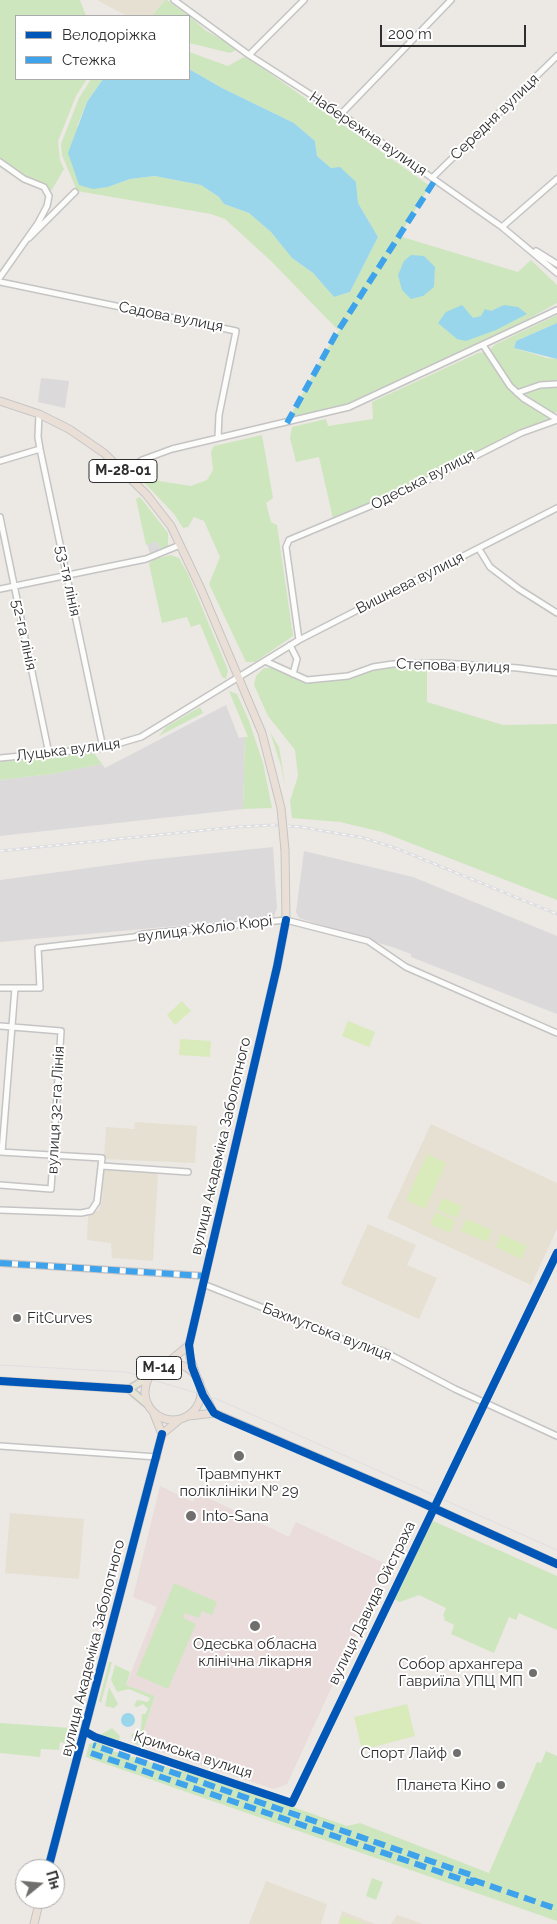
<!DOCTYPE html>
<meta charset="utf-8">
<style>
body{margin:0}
#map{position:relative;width:557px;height:1924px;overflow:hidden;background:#ece8e4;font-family:Raleway,sans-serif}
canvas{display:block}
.legend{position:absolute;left:15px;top:15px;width:175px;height:65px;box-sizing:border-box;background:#fff;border:1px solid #ababab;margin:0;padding:6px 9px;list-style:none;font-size:15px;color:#2e2e2e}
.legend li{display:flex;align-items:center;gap:10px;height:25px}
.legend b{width:25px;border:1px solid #ababab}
.north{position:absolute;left:15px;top:1859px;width:50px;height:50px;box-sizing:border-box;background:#fff;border:1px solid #ababab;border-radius:50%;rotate:73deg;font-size:14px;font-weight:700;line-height:20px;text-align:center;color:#2e2e2e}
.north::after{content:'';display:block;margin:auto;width:18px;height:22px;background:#706f6e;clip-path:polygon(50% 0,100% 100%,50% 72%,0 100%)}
.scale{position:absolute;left:380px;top:25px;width:146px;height:22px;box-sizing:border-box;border:2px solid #2e2e2e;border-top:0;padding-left:6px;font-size:15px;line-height:18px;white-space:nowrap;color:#2e2e2e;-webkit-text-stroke:4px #fff;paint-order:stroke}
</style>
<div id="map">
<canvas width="557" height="1924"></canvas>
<ul class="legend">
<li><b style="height:6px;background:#0057b8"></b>Велодоріжка</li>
<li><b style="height:6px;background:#3ea3eb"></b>Стежка</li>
</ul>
<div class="north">Пн</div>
<div class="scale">200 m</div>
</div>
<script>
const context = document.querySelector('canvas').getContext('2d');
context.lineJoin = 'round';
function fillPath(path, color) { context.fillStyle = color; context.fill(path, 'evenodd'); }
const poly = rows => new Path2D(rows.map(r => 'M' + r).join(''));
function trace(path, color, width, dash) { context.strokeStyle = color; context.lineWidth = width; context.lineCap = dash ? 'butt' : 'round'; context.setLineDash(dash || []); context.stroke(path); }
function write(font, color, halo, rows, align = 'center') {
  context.font = font + ' Raleway,sans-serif'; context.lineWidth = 4; context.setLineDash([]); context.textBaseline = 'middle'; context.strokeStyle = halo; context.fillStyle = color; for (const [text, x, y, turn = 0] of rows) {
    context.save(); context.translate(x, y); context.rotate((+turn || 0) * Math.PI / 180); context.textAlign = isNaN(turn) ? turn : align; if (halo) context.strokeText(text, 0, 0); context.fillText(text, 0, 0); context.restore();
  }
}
const industrial = poly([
 [41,378,69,381,65,408,38,402],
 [157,541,161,551,150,554,147,544],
 [226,705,239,738,245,737,243,809,0,836,0,780,52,774,102,764,105,768],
 [273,847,277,908,274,917,0,942,0,880,147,860],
 [304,851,413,877,557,936,557,1014,411,957,411,954,395,948,299,918,296,912]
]);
const education = poly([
 [97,0,165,0,152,16,127,16],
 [135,1122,197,1126,195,1163,104,1159,106,1127,134,1129],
 [431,1124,557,1183,557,1229,531,1285,387,1218],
 [104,1170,158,1173,153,1261,112,1258,111,1243,87,1240,88,1216,99,1210,102,1200],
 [368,1224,416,1245,407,1265,437,1278,419,1319,341,1284],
 [10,1513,84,1519,79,1579,5,1573],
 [266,1881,327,1904,321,1924,249,1924],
 [342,1911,375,1924,338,1924],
 [397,1915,398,1915,423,1924,391,1924]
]);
const medical = poly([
 [160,1486,193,1502,198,1493,289,1537,296,1522,388,1565,287,1784,274,1789,139,1745,155,1697,126,1685,157,1607,133,1597]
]);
const green = poly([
 [0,0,80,0,86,16,16,16,16,79,87,79,76,96,58,141,60,160,64,169,50,193,44,184,23,178,0,160],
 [165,0,167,0,194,20,205,30,238,49,230,53,189,43,189,16,152,16],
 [189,52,228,66,244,57,251,60,430,186,399,236,518,272,531,260,557,285,557,303,510,329,347,404,289,418,327,349,354,308,338,330,271,261,225,219,211,214,77,191,62,155,61,144,79,98,91,79,103,79,87,102,77,126,108,187,130,179,155,176,201,185,219,197,224,204,249,213,271,232,292,258,313,273,334,297,350,292,378,237,358,203,356,182,331,168,317,156,315,141,294,123,222,88,189,69],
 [557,315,557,323,516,341,514,348,547,358,557,359,557,412,551,414,551,422,521,433,450,469,334,523,319,457,296,462,290,438,292,427,326,419,328,426,373,419,372,402,478,353,487,352,496,344],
 [262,435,273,498,266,503,271,522,277,525,293,636,255,662,246,662,209,584,220,557,204,521,194,517,188,527,183,528,174,514,140,478,139,474,144,468,151,472,159,481,191,486,207,480,213,470,211,452,214,446],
 [140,497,168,533,168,548,161,551,157,541,146,545,136,499],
 [171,555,179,558,188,574,228,670,226,679,222,677,200,624,191,627,187,617,162,623,149,564,152,560],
 [427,663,427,702,503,725,557,724,557,900,382,832,340,822,292,818,290,801,298,776,295,750,268,716,254,685,256,676,264,668,282,668,302,679,348,676,373,667],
 [229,691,237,694,249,721,263,763,272,808,243,809,245,737,248,737],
 [200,707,203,713,159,736,166,727],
 [270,732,279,747,286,790,281,766],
 [94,753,102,764,52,774,0,780,0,762],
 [431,1520,557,1576,557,1630,519,1613,516,1620,509,1617,494,1653,451,1634,454,1625,444,1620,445,1618,443,1616,446,1608,419,1595,400,1602,393,1599],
 [174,1583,217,1602,212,1615,202,1611,199,1618,185,1613,183,1618,196,1624,168,1689,136,1675],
 [109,1662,112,1662,101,1703,99,1701],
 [115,1665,130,1672,126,1685,155,1696,139,1745,135,1744,131,1735,141,1729,142,1714,145,1714,148,1709,143,1704,137,1707,134,1706,137,1700,148,1702,150,1698,129,1689,117,1692,111,1680],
 [109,1687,118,1704,114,1708,105,1706],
 [0,1723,71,1728,68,1744,60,1742,59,1750,41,1749,40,1757,0,1753],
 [112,1728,120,1736,119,1741,100,1735],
 [96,1742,110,1746,113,1751,179,1771,182,1768,347,1826,360,1823,489,1873,537,1762,541,1763,546,1751,557,1756,557,1921,86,1757,89,1744],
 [372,1878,383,1882,376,1900,366,1896]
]);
const pitch = poly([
 [182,1001,191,1011,175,1025,167,1015],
 [348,1021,375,1032,369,1047,342,1036],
 [180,1039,211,1041,210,1057,179,1055],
 [427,1154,446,1163,425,1209,406,1200],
 [442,1198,462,1206,457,1218,437,1210],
 [436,1212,455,1221,450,1233,430,1224],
 [466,1219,492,1230,487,1242,461,1231],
 [501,1234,527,1246,521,1259,496,1247],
 [407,1704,415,1736,362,1750,354,1717],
 [343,1916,366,1924,340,1924]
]);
const water = poly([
 [189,69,222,88,294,123,315,141,317,156,331,168,340,167,356,182,358,203,378,237,350,292,334,297,313,273,292,258,271,232,249,213,224,204,219,197,201,185,155,176,130,179,108,187,93,189,79,185,68,153,87,102,103,79,189,79],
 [411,255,424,256,435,267,434,287,423,296,411,299,402,290,398,275,404,261],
 [462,305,473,318,481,316,485,309,491,311,504,305,518,307,527,314,496,330,466,341,457,339,438,323,446,312],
 [557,323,557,359,514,348,516,341],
 '121 1720a7 7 0 1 1 14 0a7 7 0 1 1-14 0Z'
]);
const minor = poly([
 [174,0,249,55,341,114,502,227,557,273],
 [249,55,304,0],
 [341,114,451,0],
 [0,162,24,179,44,187,49,196,47,206,38,223,0,277],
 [432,178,557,56],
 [502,227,557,179],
 [29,238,75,192],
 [536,251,557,264],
 [0,282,236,331,219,415,218,438],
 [483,345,510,386,523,398,557,419],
 [517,393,540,385,557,384],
 [39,414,38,437,40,449,103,748],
 [0,461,40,449],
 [125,472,142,460,172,449,349,407,557,310],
 [0,517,49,754],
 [479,549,490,567,519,589,557,613],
 [0,589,146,559,180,545],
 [299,640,286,547,289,540,404,492,521,433,557,420],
 [290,645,297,659,293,674],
 [265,661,307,680,348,676,373,667,393,664,442,663,518,668,557,673],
 [0,758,103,748,141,737,299,640,557,508],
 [0,988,40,988,38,948,134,937,143,934,286,920,368,941,406,967,557,1033],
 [0,1026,61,1031,51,1189,0,1185],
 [0,1152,102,1158,97,1202,91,1211,81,1213,0,1210],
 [2,1152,15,988],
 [102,1166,188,1172],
 [0,1263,205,1276],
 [203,1284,342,1339,383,1351,455,1389,557,1436],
 [0,1446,157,1457],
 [86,1732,95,1737,292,1803,557,1253]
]);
const major = poly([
 [0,1381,129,1389,149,1377],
 [129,1389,148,1405]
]);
const highway = poly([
 [0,401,39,414,69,429,104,453,146,494,171,526,201,589,262,733,281,808],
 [166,1364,189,1345],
 '145 1392a28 28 0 1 1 56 0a28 28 0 1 1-56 0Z',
 [197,1378,190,1358,189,1345,277,967,286,920,285,850],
 [200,1386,214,1413,418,1501,557,1564],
 [154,1414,162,1434],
 [189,1416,214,1413],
 [48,1869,162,1434,179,1420],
 [34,1924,40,1899]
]);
const tram = poly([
 [0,1365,126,1372,217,1399,557,1550]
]);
const rail = poly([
 [0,851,236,827,273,825,301,827,364,838,398,849,557,914]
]);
const highwayBridge = poly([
 [281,808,285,850]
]);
const quiet = poly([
 [287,423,336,334,435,180],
 [0,1263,205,1276],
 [91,1753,472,1883,474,1876,93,1745],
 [473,1880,557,1909]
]);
const cycleway = poly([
 [286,920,277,967,189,1345,192,1367,203,1395,214,1413,222,1417,418,1501,557,1564],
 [0,1381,129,1389],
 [86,1732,95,1737,292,1803,557,1253],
 [48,1869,162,1434]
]);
const markers = [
 [17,1318,5,"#706f6e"],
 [239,1456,6,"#706f6e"],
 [191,1516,6,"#706f6e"],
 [255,1626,6,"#706f6e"],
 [533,1673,5,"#706f6e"],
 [457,1753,5,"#706f6e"],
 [501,1785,5,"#706f6e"]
];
const shields = [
 [123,471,68],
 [159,1368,45]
];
const shieldNames = [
 ["М-28-01",123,471],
 ["М-14",159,1368]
];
const streetNames = [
 ["Середня вулиця",495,117,-44],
 ["Набережна вулиця",368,134,34],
 ["Садова вулиця",171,317,11],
 ["Одеська вулиця",423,480,-27],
 ["53-тя лінія",68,581,78],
 ["Вишнева вулиця",410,583,-27],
 ["52-га лінія",24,635,78],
 ["Степова вулиця",453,666,2],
 ["Луцька вулиця",68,750,-7],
 ["вулиця Жоліо Кюрі",205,929,-7],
 ["вулиця 32-га Лінія",56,1110,-87],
 ["вулиця Академіка Заболотного",221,1146,-77],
 ["Бахмутська вулиця",327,1332,21],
 ["вулиця Давида Ойстраха",372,1603,-64],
 ["вулиця Академіка Заболотного",93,1648,-76],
 ["Кримська вулиця",193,1755,18]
];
const poiNames = [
 ["FitCurves",27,1318,"left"],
 ["Травмпункт",239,1474,"center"],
 ["поліклініки № 29",239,1491,"center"],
 ["Into-Sana",202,1516,"left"],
 ["Одеська обласна",255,1644,"center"],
 ["клінічна лікарня",255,1661,"center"],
 ["Собор архангера",523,1664],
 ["Гавриїла УПЦ МП",523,1681],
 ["Спорт Лайф",447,1753],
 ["Планета Кіно",491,1785]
];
fillPath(industrial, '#dcd9db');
fillPath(education, '#e6e0d3');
fillPath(medical, '#e9dcdb');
fillPath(green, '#cee6be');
fillPath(pitch, '#d9eabb');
fillPath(water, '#99d6ec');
trace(minor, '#c5c4c5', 8);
trace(major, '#c6c5c4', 9);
trace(highway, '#c6c5c4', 9);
trace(minor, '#fcfcfb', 5);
trace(major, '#e8e4d6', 6);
trace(highway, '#eadfd6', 7);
trace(tram, '#dfdfe1', 1);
trace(rail, '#dfdfe1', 3);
trace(rail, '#fff', 1, [4]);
trace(highwayBridge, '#c6c5c4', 9, []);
trace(highwayBridge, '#eadfd6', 7);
trace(quiet, '#3ea3eb', 6, [12, 6]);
trace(cycleway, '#0057b8', 8);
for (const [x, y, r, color] of markers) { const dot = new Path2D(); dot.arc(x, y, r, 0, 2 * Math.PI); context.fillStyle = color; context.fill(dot); trace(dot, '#fff', 2); }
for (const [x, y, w] of shields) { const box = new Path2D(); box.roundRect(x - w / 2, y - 11.5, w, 23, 4); context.fillStyle = '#fff'; context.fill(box); trace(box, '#2e2e2e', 1); }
write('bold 14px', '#2e2e2e', null, shieldNames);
write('15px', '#2e2e2e', '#fff', streetNames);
write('15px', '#2e2e2e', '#fff', poiNames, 'right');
</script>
